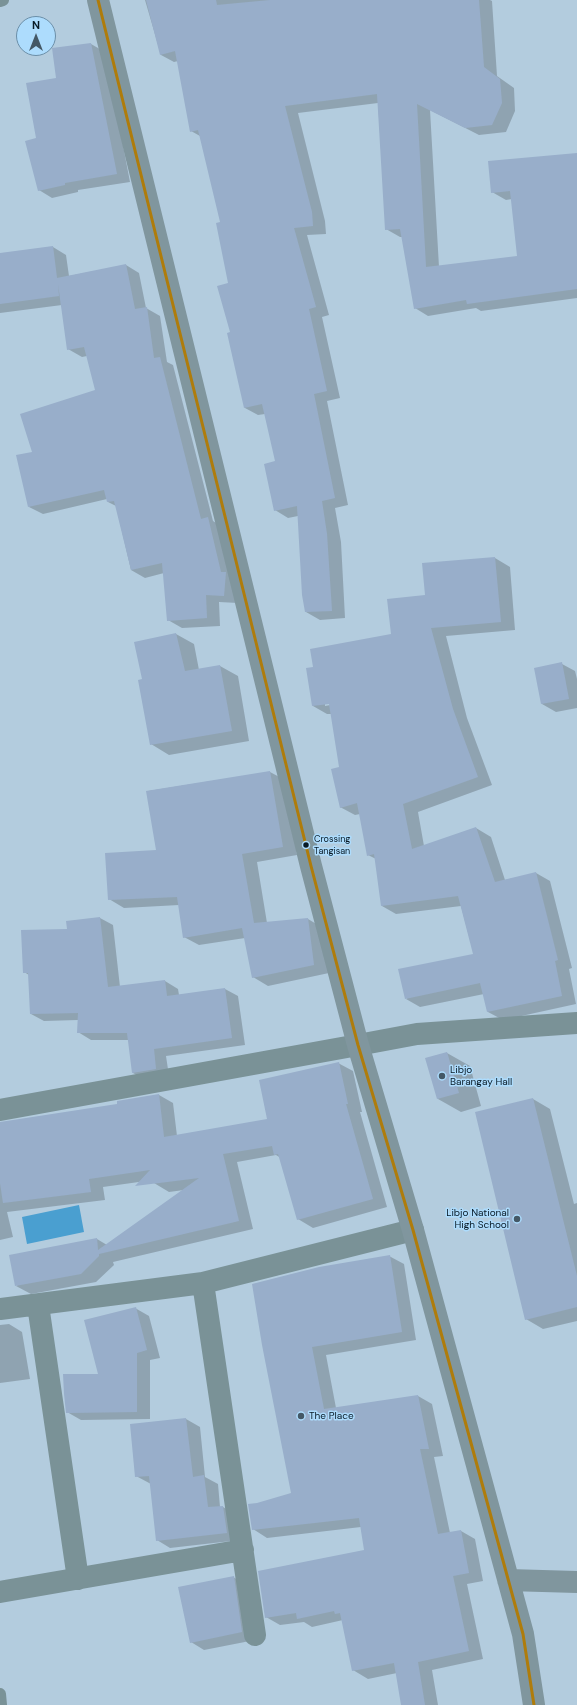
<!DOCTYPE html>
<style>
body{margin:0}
#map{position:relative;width:577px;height:1705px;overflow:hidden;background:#b3ccde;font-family:"DM Sans",sans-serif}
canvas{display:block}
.north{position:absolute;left:16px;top:16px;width:40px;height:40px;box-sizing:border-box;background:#addcfd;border:1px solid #6b8ea7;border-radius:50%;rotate:0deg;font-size:11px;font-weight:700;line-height:16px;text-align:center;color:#081a26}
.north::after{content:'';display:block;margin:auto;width:14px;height:18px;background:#445866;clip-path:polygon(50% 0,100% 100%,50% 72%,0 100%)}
</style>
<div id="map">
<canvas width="577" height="1705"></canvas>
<div class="north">N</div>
</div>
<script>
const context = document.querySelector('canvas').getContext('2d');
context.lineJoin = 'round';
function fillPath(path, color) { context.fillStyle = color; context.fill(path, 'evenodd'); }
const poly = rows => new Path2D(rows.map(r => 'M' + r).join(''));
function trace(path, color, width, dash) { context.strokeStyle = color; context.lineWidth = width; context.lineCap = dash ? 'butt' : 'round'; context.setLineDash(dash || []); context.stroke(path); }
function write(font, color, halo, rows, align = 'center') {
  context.font = font + ' "DM Sans",sans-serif'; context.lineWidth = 3; context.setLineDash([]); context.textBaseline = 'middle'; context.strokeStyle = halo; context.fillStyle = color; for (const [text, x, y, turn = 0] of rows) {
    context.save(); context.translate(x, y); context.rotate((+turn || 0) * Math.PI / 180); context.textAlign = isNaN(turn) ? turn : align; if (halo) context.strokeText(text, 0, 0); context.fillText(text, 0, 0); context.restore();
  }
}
const water = poly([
 [79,1205,84,1232,27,1244,22,1217]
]);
const shadow = poly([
 [145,0,490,0,492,1,497,76,514,88,515,111,506,132,479,135,430,110,439,267,518,257,512,199,506,200,492,192,577,154,577,298,481,311,476,308,428,316,415,308,403,237,400,237,386,229,378,103,298,113,325,221,326,234,307,235,329,315,322,317,340,398,327,401,348,505,335,508,341,542,345,618,320,620,306,612,298,516,288,518,275,510,276,462,265,414,258,415,245,408,222,223,200,136,191,131,178,61,174,62,161,55],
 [91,44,105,52,130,182,78,190,78,192,52,198,39,190,37,138,57,79],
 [53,247,66,255,69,276,126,265,139,273,146,308,160,316,167,362,173,365,213,521,221,526,238,603,219,602,220,626,182,628,168,620,164,573,145,578,131,570,116,506,108,502,107,499,43,514,29,507,96,391,87,356,82,357,68,349,62,305,0,313,0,254],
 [495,558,510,567,515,630,446,636,467,718,492,785,418,812,424,846,476,828,491,837,505,880,536,873,550,881,572,968,569,969,576,1004,503,1020,488,1012,484,994,420,1007,406,999,474,955,461,906,396,914,382,906,376,859,368,855,360,814,355,815,340,807,340,768,332,714,327,714,313,706,314,667,392,635,426,596],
 [325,704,335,704,325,706],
 [176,634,194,644,199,670,220,666,238,676,249,741,169,755,151,744],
 [562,664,575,671,577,679,577,708,556,712,542,704,535,669],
 [270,772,285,780,297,855,257,862,267,923,308,919,323,928,329,973,268,986,253,977,245,938,199,945,184,937,179,905,124,908,109,899,157,851,148,791],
 [100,918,113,925,120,987,165,981,178,989,179,995,225,989,238,996,245,1045,166,1056,169,1076,146,1080,133,1073,129,1040,91,1040,78,1032,78,1020,44,1021,31,1014,29,975,24,972,68,930],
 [447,1053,470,1066,481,1106,461,1112,438,1099],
 [338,1063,353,1071,362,1112,360,1112,387,1207,313,1228,298,1219,281,1158,276,1155,237,1162,253,1229,113,1262,114,1265,96,1282,31,1294,16,1286,97,1239,107,1245,184,1190,169,1192,154,1183,153,1180,103,1187,105,1200,7,1212,13,1237,0,1240,0,1123,118,1105,159,1095,173,1103,177,1136,268,1120],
 [533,1099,550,1109,574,1204,577,1203,577,1321,543,1329,526,1319,476,1113],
 [389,1256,404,1264,416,1340,326,1355,336,1408,418,1396,432,1404,443,1456,434,1457,450,1533,461,1531,475,1539,483,1581,467,1584,483,1659,432,1670,438,1705,402,1705,397,1673,368,1679,353,1670,343,1620,312,1627,304,1622,280,1625,266,1617,365,1551,361,1527,267,1538,253,1529,257,1504,293,1494,263,1345],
 [135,1308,149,1316,160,1358,150,1360,150,1419,81,1420,67,1412,100,1375],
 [9,1324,22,1332,30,1379,0,1383,0,1325],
 [186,1419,200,1427,205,1477,218,1484,220,1507,223,1507,237,1515,240,1540,170,1548,157,1540,151,1484,136,1476,131,1425],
 [233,1577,247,1585,255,1640,204,1650,191,1642]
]);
const building = poly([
 [146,0,216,0,217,5,270,0,479,0,484,67,500,79,502,103,492,125,465,128,417,104,426,267,517,256,510,191,491,193,488,161,577,153,577,289,467,304,466,300,414,309,400,229,385,230,377,94,285,106,312,212,313,226,294,228,316,307,309,309,327,391,314,394,335,498,322,501,327,534,332,611,305,612,302,595,297,506,274,511,264,464,275,461,262,404,244,408,227,333,230,332,217,286,228,283,216,223,220,222,198,130,190,132,175,51,160,55],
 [91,43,117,174,65,183,65,185,38,191,25,141,36,138,26,83,56,78,52,48],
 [53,246,57,278,126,264,135,309,147,307,154,358,160,357,201,519,208,517,221,572,226,572,224,596,206,595,207,618,167,621,162,563,131,570,114,501,107,502,104,490,28,507,16,455,32,452,20,414,95,390,84,347,67,350,58,284,59,296,0,304,0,253],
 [495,557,501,622,431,628,453,709,478,777,403,804,412,849,476,827,495,882,536,872,558,960,555,961,562,996,487,1012,480,983,405,999,398,969,473,954,458,896,381,906,374,854,367,856,357,803,340,808,331,769,339,767,329,704,312,706,306,668,313,667,310,649,391,634,387,599,425,595,422,563],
 [176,633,185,671,220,665,232,731,150,745,138,680,142,679,134,642],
 [562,662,569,699,541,704,534,668],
 [270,771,283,847,242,854,254,923,308,918,314,965,252,978,242,928,183,938,177,897,108,900,105,853,156,850,146,791],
 [100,917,108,987,165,980,167,996,225,988,232,1038,154,1049,156,1069,132,1073,127,1033,77,1033,78,1013,30,1014,28,973,23,973,21,930,67,929,66,921],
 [447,1052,459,1093,437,1099,425,1058],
 [339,1062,348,1104,346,1104,373,1199,297,1220,278,1154,274,1155,272,1146,223,1154,239,1221,99,1254,99,1256,81,1274,15,1286,9,1255,97,1238,98,1250,199,1178,135,1186,150,1170,89,1179,91,1192,3,1203,0,1183,0,1122,117,1104,117,1101,159,1094,164,1137,267,1119,259,1080],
 [533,1098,577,1276,577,1307,525,1320,475,1112],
 [390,1255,402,1332,312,1347,324,1409,418,1395,429,1449,420,1449,438,1534,461,1530,469,1573,453,1576,469,1651,418,1662,425,1705,401,1705,394,1663,352,1671,340,1613,335,1614,334,1611,297,1619,296,1613,265,1618,258,1571,364,1550,359,1518,252,1530,248,1504,257,1503,291,1493,262,1345,252,1284,319,1267],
 [136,1307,147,1350,137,1353,137,1412,66,1413,64,1394,63,1374,98,1374,84,1320],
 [186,1418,193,1477,204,1475,208,1507,223,1506,227,1533,156,1541,149,1476,135,1477,130,1424],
 [234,1576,242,1632,190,1643,178,1587]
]);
const service = poly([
 [0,1,3,0],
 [0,1694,1,1705]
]);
const minor = poly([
 [0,1110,358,1045],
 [203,1283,255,1635],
 [38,1305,78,1579],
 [0,1309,203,1283,413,1230],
 [0,1592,243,1550]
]);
const tertiary = poly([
 [358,1045,417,1034,577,1023]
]);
const primary = poly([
 [98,0,311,866,358,1045,413,1230,523,1634,534,1705],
 [508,1580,577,1582]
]);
const bus1 = poly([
 [98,0,311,866,358,1045,413,1230,523,1634,534,1705]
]);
const markers = [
 [306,845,3.5,"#081a26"],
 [442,1076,4,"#445866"],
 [517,1219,4,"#445866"],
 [301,1416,4,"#445866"]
];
const busNames = [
 ["Crossing",314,840],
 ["Tangisan",314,852]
];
const poiNames = [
 ["Libjo",450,1070],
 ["Barangay Hall",450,1082],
 ["Libjo National",509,1213,"right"],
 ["High School",509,1225,"right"],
 ["The Place",309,1416]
];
fillPath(water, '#4a9fd0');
fillPath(shadow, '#0003');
fillPath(building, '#98aeca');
trace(service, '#7a9297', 12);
trace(minor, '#7a9297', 22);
trace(tertiary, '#7a9297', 22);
trace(primary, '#80969e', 22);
trace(bus1, '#af7c0b', 3);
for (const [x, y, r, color] of markers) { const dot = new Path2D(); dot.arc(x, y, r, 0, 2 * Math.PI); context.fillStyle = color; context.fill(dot); trace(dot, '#addcfd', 1.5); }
write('9px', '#081a26', '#addcfd', busNames, 'left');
write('10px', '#081a26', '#addcfd', poiNames, 'left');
</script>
